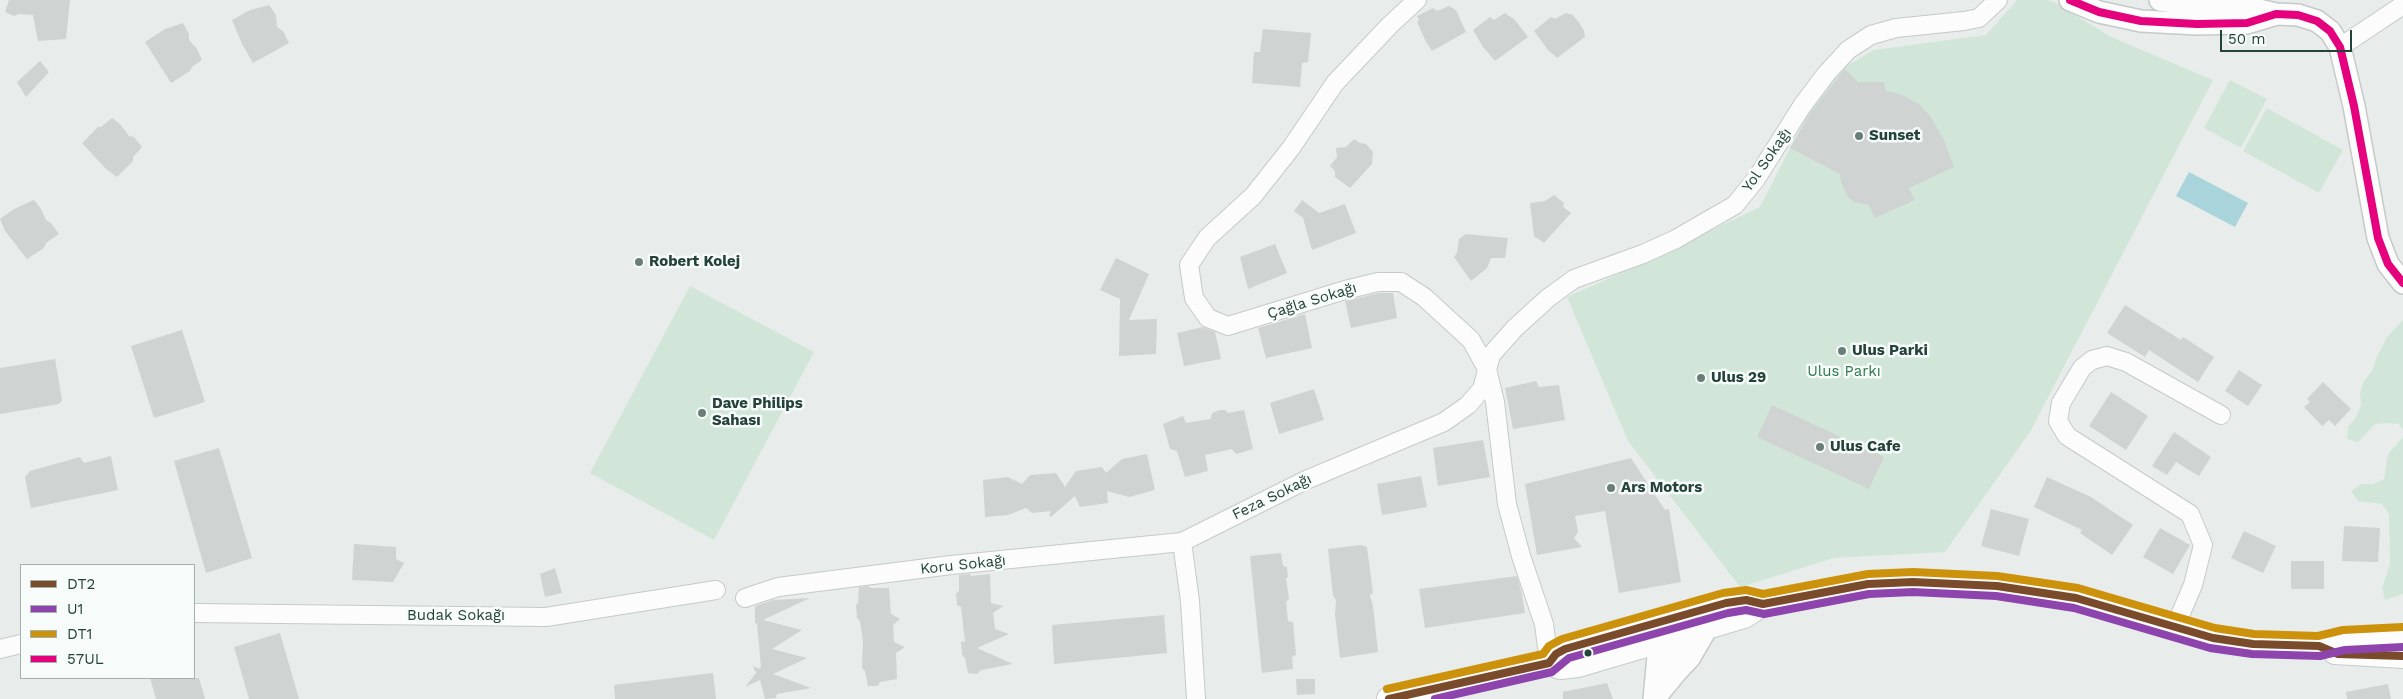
<!DOCTYPE html>
<meta charset="utf-8">
<style>
body{margin:0}
#map{position:relative;width:2403px;height:699px;overflow:hidden;background:#e8edeb;font-family:"Work Sans",sans-serif}
canvas{display:block}
.legend{position:absolute;left:20px;top:564px;width:175px;height:115px;box-sizing:border-box;background:#f7fbf9;border:1px solid #a3b1ad;margin:0;padding:6px 9px;list-style:none;font-size:15px;color:#24423a}
.legend li{display:flex;align-items:center;gap:10px;height:25px}
.legend b{width:25px;border:1px solid #a3b1ad}
.scale{position:absolute;left:2220px;top:30px;width:132px;height:22px;box-sizing:border-box;border:2px solid #24423a;border-top:0;padding-left:6px;font-size:15px;line-height:18px;white-space:nowrap;color:#24423a;-webkit-text-stroke:4px #f7fbf9;paint-order:stroke}
</style>
<div id="map">
<canvas width="2403" height="699"></canvas>
<ul class="legend">
<li><b style="height:6px;background:#7a4b2a"></b>DT2</li>
<li><b style="height:6px;background:#8e44ad"></b>U1</li>
<li><b style="height:6px;background:#cd920c"></b>DT1</li>
<li><b style="height:6px;background:#e5007d"></b>57UL</li>
</ul>
<div class="scale">50 m</div>
</div>
<script>
const context = document.querySelector('canvas').getContext('2d');
context.lineJoin = 'round';
function fillPath(path, color) { context.fillStyle = color; context.fill(path, 'evenodd'); }
const poly = rows => new Path2D(rows.map(r => 'M' + r).join(''));
function trace(path, color, width, dash) { context.strokeStyle = color; context.lineWidth = width; context.lineCap = dash ? 'butt' : 'round'; context.setLineDash(dash || []); context.stroke(path); }
function write(font, color, halo, rows, align = 'center') {
  context.font = font + ' "Work Sans",sans-serif'; context.lineWidth = 5; context.setLineDash([]); context.textBaseline = 'middle'; context.strokeStyle = halo; context.fillStyle = color; for (const [text, x, y, turn = 0] of rows) {
    context.save(); context.translate(x, y); context.rotate((+turn || 0) * Math.PI / 180); context.textAlign = isNaN(turn) ? turn : align; if (halo) context.strokeText(text, 0, 0); context.fillText(text, 0, 0); context.restore();
  }
}
const green = poly([
 [2017,0,2047,0,2054,2,2111,37,2213,80,2030,432,1945,552,1834,558,1740,587,1628,441,1567,297,1632,268,1760,207,1815,99,1843,68,1874,50,1986,35],
 [2230,80,2267,99,2241,148,2204,128],
 [2267,108,2343,150,2319,193,2243,151],
 [690,286,814,352,714,540,590,473],
 [2403,320,2403,430,2399,424,2387,423,2375,424,2358,442,2347,439,2348,427,2356,417,2361,405,2360,393,2364,381,2372,371,2376,359,2387,337],
 [2403,437,2403,594,2385,600,2382,588,2390,564,2389,514,2382,504,2358,501,2351,491,2361,484,2373,484,2384,479,2388,454]
]);
const water = poly([
 [2189,172,2248,203,2235,227,2176,196]
]);
const building = poly([
 [9,0,70,0,66,39,38,41,33,15,19,14,14,16,5,12],
 [269,5,276,15,277,27,283,31,289,43,253,63,242,44,232,20,250,10],
 [1449,6,1456,10,1466,32,1432,51,1426,42,1417,22,1419,20,1417,16,1433,8,1437,11],
 [1505,13,1515,20,1528,37,1495,61,1483,47,1473,30,1490,17,1494,20],
 [1566,13,1573,15,1580,24,1584,31,1585,37,1557,58,1548,50,1534,31,1551,17,1555,19],
 [183,23,189,34,189,40,197,49,202,60,192,67,190,71,171,83,145,42,165,29],
 [1263,29,1311,33,1308,62,1302,63,1300,87,1252,83,1254,52,1260,52],
 [40,61,49,72,26,97,17,82],
 [1845,69,1858,82,1884,82,1886,91,1900,94,1919,104,1930,116,1944,140,1954,167,1909,188,1915,200,1875,218,1869,205,1854,202,1848,197,1841,183,1840,174,1790,148,1811,112],
 [112,118,121,125,129,136,134,137,142,147,133,157,133,161,117,177,105,168,82,143,98,127,101,127],
 [1354,139,1360,143,1366,144,1373,152,1372,164,1350,188,1335,177,1335,171,1330,166,1337,157,1336,148,1346,147],
 [1554,195,1564,203,1563,207,1571,213,1544,243,1534,236,1530,203,1545,201],
 [34,200,41,209,46,220,51,223,59,234,46,243,44,248,27,259,5,231,0,219,14,209],
 [1302,200,1319,213,1345,204,1356,233,1312,250,1303,218,1294,211],
 [1466,234,1508,238,1505,258,1491,258,1487,268,1471,281,1454,257,1457,253,1459,239],
 [1275,244,1287,273,1248,289,1240,257],
 [1116,258,1149,274,1129,320,1157,319,1156,354,1119,356,1120,299,1100,290],
 [1379,293,1393,293,1397,318,1351,328,1345,301],
 [2125,305,2181,340,2183,337,2214,357,2198,382,2149,350,2145,357,2107,333],
 [1305,314,1312,348,1266,358,1258,328],
 [1203,327,1215,332,1221,359,1184,366,1177,333],
 [182,330,205,402,154,418,131,346],
 [55,359,62,400,59,404,0,414,0,368],
 [2239,370,2262,385,2248,406,2225,391],
 [1536,381,1539,387,1559,385,1565,420,1513,429,1505,388],
 [2323,382,2351,409,2335,426,2329,420,2322,426,2304,407,2310,402,2307,399],
 [1314,389,1324,420,1279,434,1270,403],
 [2111,392,2148,416,2126,450,2089,426],
 [1772,405,1884,457,1869,489,1757,437],
 [1220,410,1225,410,1228,413,1244,410,1253,449,1236,454,1232,449,1205,455,1208,471,1185,477,1177,451,1170,449,1163,424,1183,416,1186,423,1211,419,1212,413],
 [2174,432,2211,457,2199,476,2176,462,2167,475,2152,466],
 [1483,440,1490,477,1438,486,1433,448],
 [219,448,252,558,206,573,174,461],
 [1147,454,1155,490,1129,497,1107,491,1108,503,1080,507,1075,496,1051,517,1049,515,1051,511,1032,513,1026,508,1008,515,985,517,983,480,1008,477,1022,484,1030,475,1056,473,1065,487,1076,471,1102,467,1106,473,1122,459],
 [111,456,118,490,31,508,25,477,30,471,80,457,84,463],
 [1631,458,1665,510,1669,509,1681,582,1619,593,1605,511,1575,516,1578,532,1574,538,1582,547,1537,555,1525,484],
 [1421,476,1427,507,1382,515,1377,484],
 [2047,477,2091,497,2133,525,2112,555,2080,533,2082,530,2034,507],
 [1991,509,2029,519,2019,556,1981,546],
 [2344,526,2380,528,2378,562,2342,561],
 [2160,528,2190,545,2173,574,2143,557],
 [2244,531,2276,546,2263,573,2231,558],
 [354,544,396,547,396,559,404,563,393,582,352,580],
 [1361,545,1367,547,1373,593,1370,595,1373,606,1378,652,1340,658,1335,615,1336,600,1333,596,1328,549],
 [1281,553,1283,566,1287,567,1288,577,1286,578,1289,599,1286,602,1288,621,1293,622,1296,655,1292,657,1293,669,1262,673,1250,556],
 [2291,561,2324,561,2324,589,2291,589],
 [555,568,562,593,545,597,540,574],
 [970,574,971,576,990,574,991,603,1003,606,993,613,995,629,1009,634,977,648,1013,664,981,670,977,674,968,673,965,658,962,655,961,641,965,642,961,607,957,605,956,594,959,591,959,575],
 [1517,576,1522,594,1525,613,1425,628,1419,589],
 [868,586,871,588,889,588,891,614,900,619,893,625,894,642,905,647,896,653,897,679,880,682,878,686,868,686,865,671,862,668,863,641,860,621,857,618,856,605,858,603,859,587],
 [810,598,763,620,802,630,772,649,807,658,773,674,811,688,777,694,776,698,765,699,760,680,745,687,756,673,753,666,759,669,761,667,757,623,755,624,755,606,773,600],
 [1164,615,1167,653,1054,664,1052,625],
 [280,633,299,699,249,699,234,647],
 [713,673,716,699,615,699,614,685],
 [150,678,199,678,205,699,156,699],
 [1296,679,1315,679,1315,694,1297,695],
 [1607,683,1613,699,1563,699,1563,692],
 [2388,684,2391,699,2347,699,2346,692]
]);
const minor = poly([
 [1417,0,1390,25,1335,83,1291,148,1253,196,1207,238,1189,265,1194,298,1208,318,1228,326,1345,290,1378,282,1401,282,1424,297,1471,340,1487,369,1495,402,1507,504,1521,556,1544,624,1549,663],
 [2340,47,2403,5],
 [1182,542,1190,601,1196,699],
 [745,598,778,587,951,565,1182,542,1306,480,1444,422,1468,405,1482,389,1491,355,1515,328,1548,298,1574,279,1643,254,1676,239,1735,205,1756,179,1802,106,1826,74,1848,50,1871,35,1896,28,1964,21,1979,18,1998,0],
 [194,613,546,617,716,590],
 [2175,627,2193,585,2203,545,2190,514,2067,436,2058,421,2061,403,2082,368,2092,360,2107,356,2126,362,2221,415],
 [0,649,21,644]
]);
const tertiary = poly([
 [2070,0,2099,12,2141,21,2197,24,2247,23,2274,15],
 [2160,0,2181,3,2246,7,2276,14,2298,15,2317,21,2330,31,2340,47,2354,106,2378,238,2388,264,2403,283],
 [1677,671,1690,657,1708,626],
 [1654,699,1677,671,1678,646,1676,636],
 [1654,699,1658,656,1656,642]
]);
const secondary = poly([
 [2335,652,2403,656],
 [1549,663,1556,654,1565,649,1726,603,1746,600,1759,603],
 [1389,699,1549,663,1560,667,1578,665,1744,616,1763,604,1868,584,1913,582,1997,586,2076,598,2213,638,2253,644,2319,646,2344,640,2403,637]
]);
const bus1 = poly([
 [1389,699,1549,663,1556,654,1565,649,1726,603,1746,600,1763,604,1868,584,1913,582,1997,586,2076,598,2213,638,2253,644,2319,646,2338,654,2403,656]
]);
const bus2 = poly([
 [1435,699,1552,672,1569,658,1728,613,1746,610,1764,614,1869,594,1913,592,1996,596,2074,608,2210,648,2252,654,2320,656,2345,650,2403,647]
]);
const bus3 = poly([
 [1387,689,1543,654,1549,646,1562,639,1723,593,1746,590,1763,594,1868,574,1913,572,1997,576,2078,588,2215,628,2254,634,2318,636,2343,630,2402,627]
]);
const bus4 = poly([
 [2070,0,2099,12,2141,21,2197,24,2247,23,2276,14,2298,15,2317,21,2330,31,2340,47,2354,106,2378,238,2388,264,2403,283]
]);
const markers = [
 [1859,136,5,"#697e78"],
 [639,262,5,"#697e78"],
 [1842,351,5,"#697e78"],
 [1701,378,5,"#697e78"],
 [702,413,5,"#697e78"],
 [1820,447,5,"#697e78"],
 [1611,488,5,"#697e78"],
 [1588,653,4.5,"#24423a"]
];
const poiNames = [
 ["Sunset",1869,136],
 ["Robert Kolej",649,262],
 ["Ulus Parki",1852,351],
 ["Ulus 29",1711,378],
 ["Dave Philips",712,404],
 ["Sahası",712,421],
 ["Ulus Cafe",1830,447],
 ["Ars Motors",1621,488]
];
const streetNames = [
 ["Yol Sokağı",1767,160,-55],
 ["Çağla Sokağı",1312,301,-17],
 ["Feza Sokağı",1272,497,-26],
 ["Koru Sokağı",963,565,-6],
 ["Budak Sokağı",456,616]
];
const parkNames = [
 ["Ulus Parkı",1844,372]
];
fillPath(green, '#d1e6d8');
fillPath(water, '#a9d4db');
fillPath(building, '#cfd4d2');
trace(minor, '#c5cac8', 20);
trace(tertiary, '#c5cac8', 24);
trace(secondary, '#c3cbc8', 26);
trace(minor, '#fcfcfc', 18);
trace(tertiary, '#fcfcfc', 21);
trace(secondary, '#fcfcfc', 24);
trace(bus1, '#7a4b2a', 8);
trace(bus2, '#8e44ad', 8);
trace(bus3, '#cd920c', 8);
trace(bus4, '#e5007d', 8);
for (const [x, y, r, color] of markers) { const dot = new Path2D(); dot.arc(x, y, r, 0, 2 * Math.PI); context.fillStyle = color; context.fill(dot); trace(dot, '#f7fbf9', 2); }
write('bold 15px', '#24423a', '#f7fbf9', poiNames, 'left');
write('15px', '#24423a', '#f7fbf9', streetNames);
write('15px', '#2d7a4b', '#f7fbf9', parkNames);
</script>
